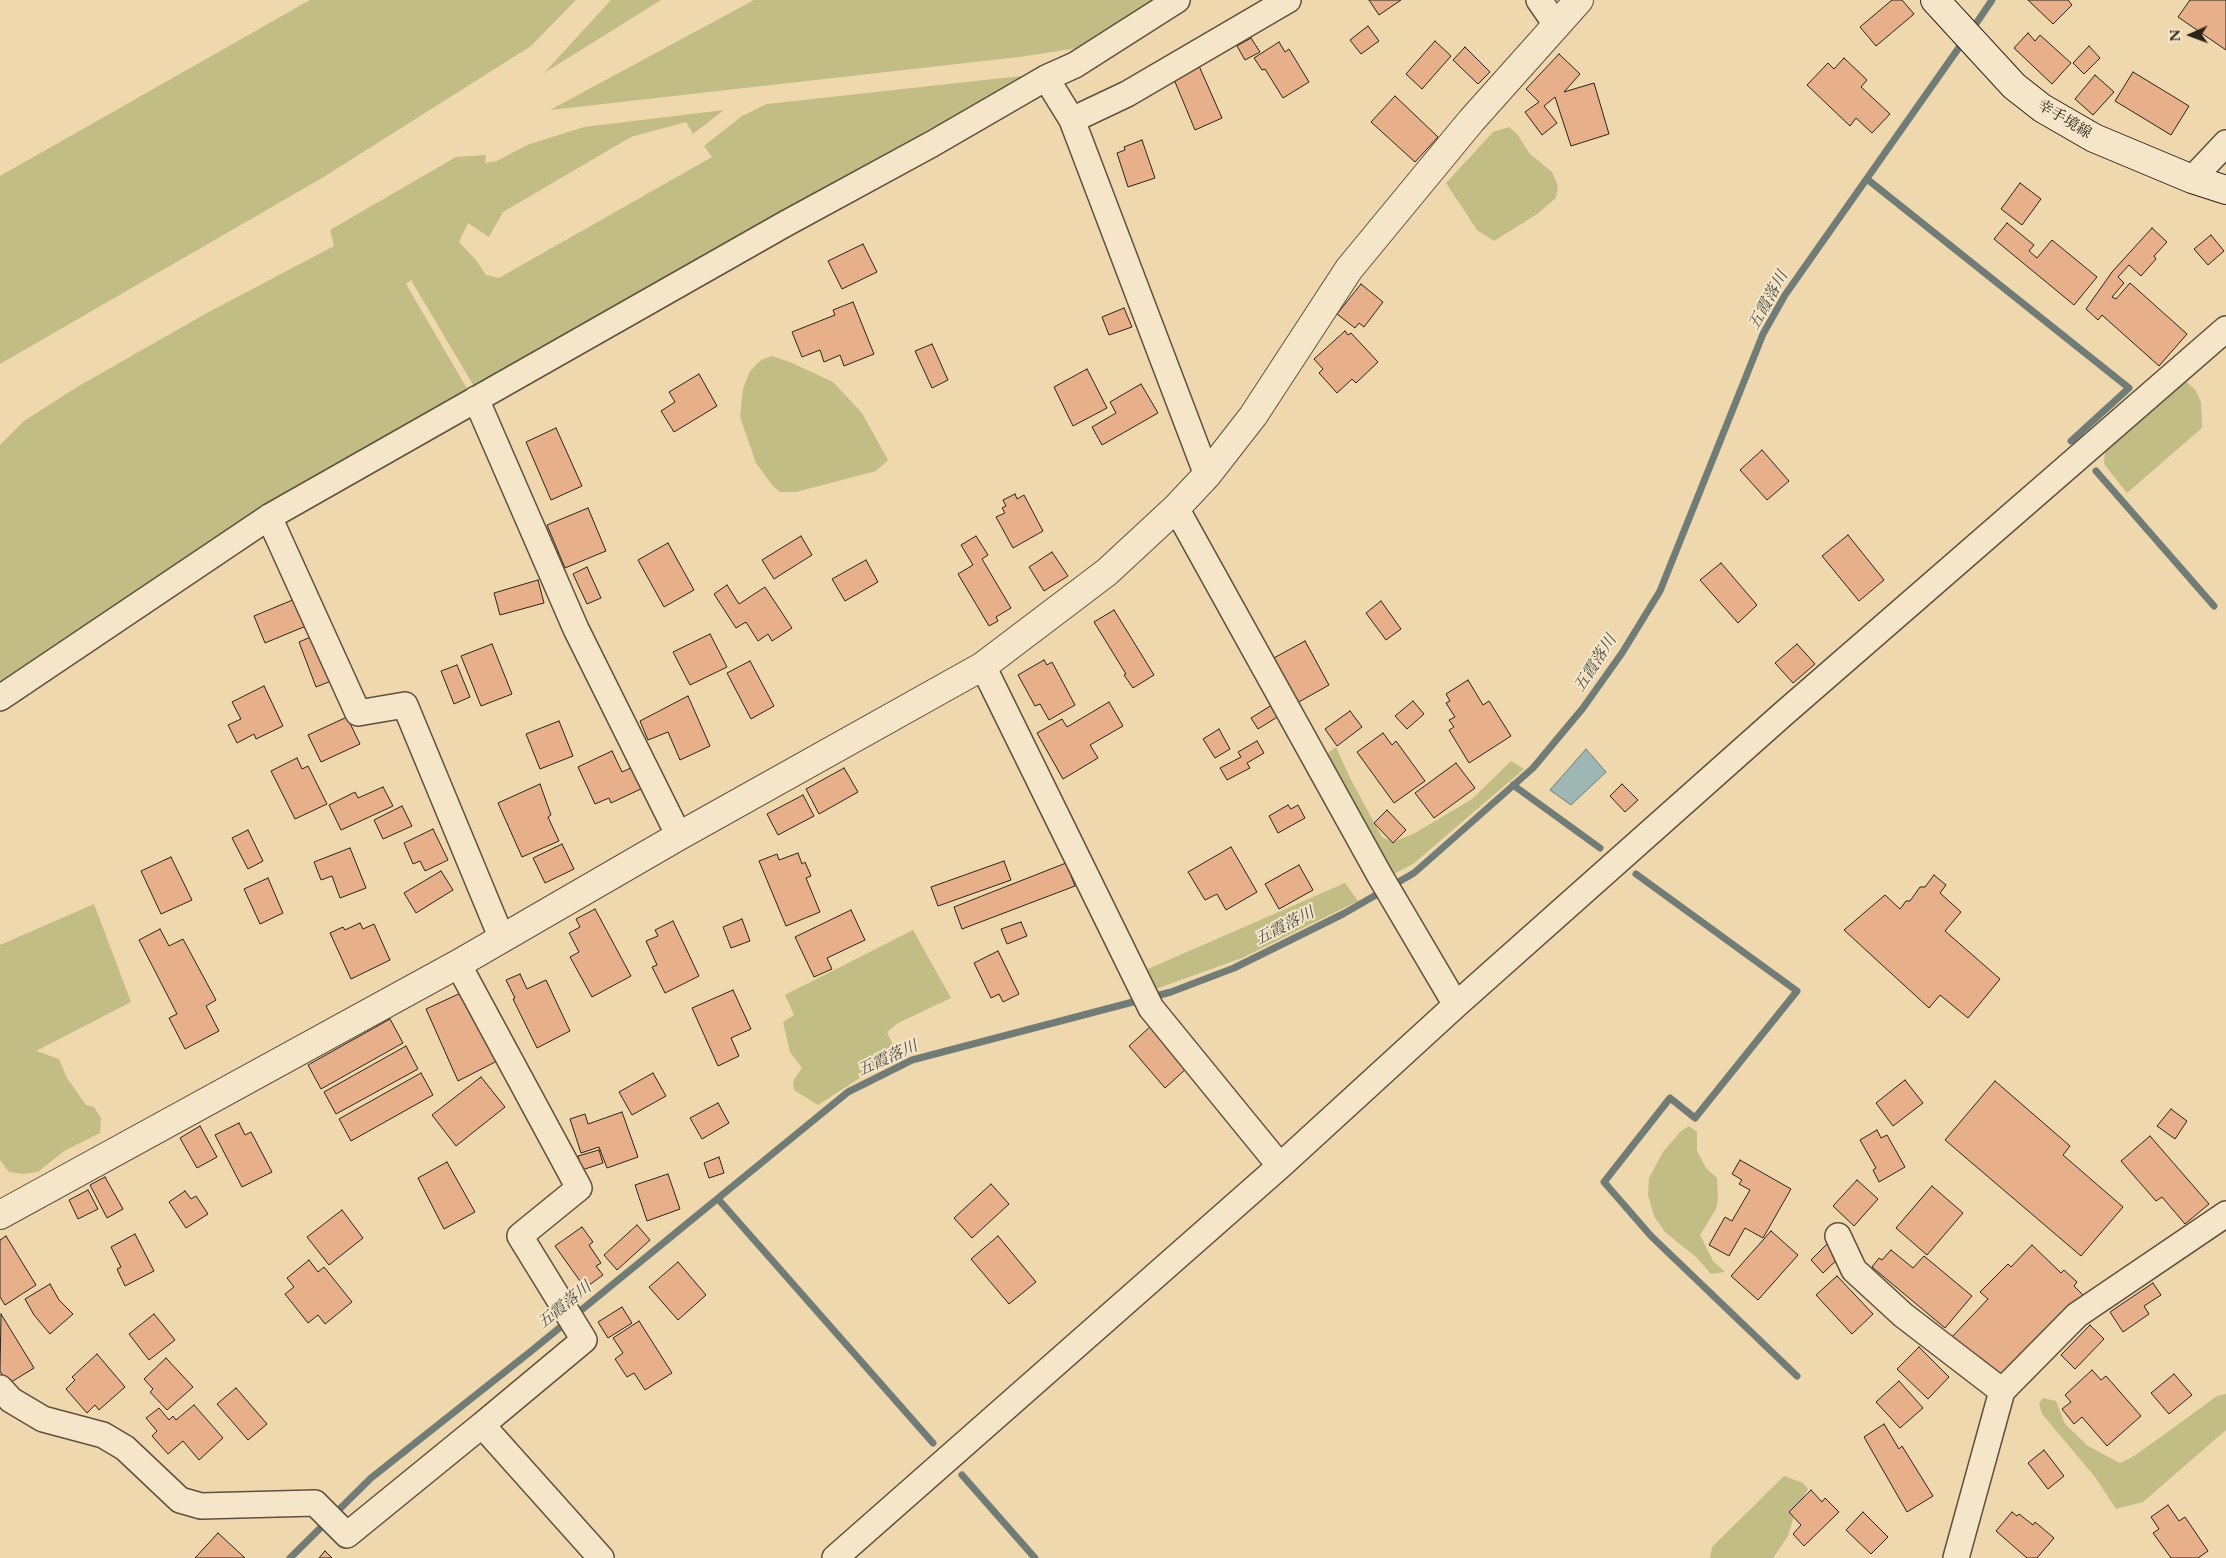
<!DOCTYPE html>
<meta charset="utf-8">
<style>
body{margin:0}
#map{position:relative;width:2226px;height:1558px;overflow:hidden;background:#f0d8ae;font-family:Cardo,serif}
canvas{display:block}
.north{position:absolute;left:2166px;top:10px;width:50px;height:50px;-webkit-text-stroke:4px #f5e6ca;paint-order:stroke;rotate:268deg;font-size:14px;font-weight:700;line-height:20px;text-align:center;color:#2d2318}
.north::after{content:'';display:block;margin:auto;width:18px;height:22px;background:#2d2318;clip-path:polygon(50% 0,100% 100%,50% 72%,0 100%)}
</style>
<div id="map">
<canvas width="2226" height="1558"></canvas>
<div class="north">N</div>
</div>
<script>
const context = document.querySelector('canvas').getContext('2d');
context.lineJoin = 'round';
function fillPath(path, color) { context.fillStyle = color; context.fill(path, 'evenodd'); }
const poly = rows => new Path2D(rows.map(r => 'M' + r).join(''));
function trace(path, color, width, dash) { context.strokeStyle = color; context.lineWidth = width; context.lineCap = dash ? 'butt' : 'round'; context.setLineDash(dash || []); context.stroke(path); }
function write(font, color, halo, rows, align = 'center') {
  context.font = font + ' Cardo,"Noto Serif JP",serif'; context.lineWidth = 4; context.setLineDash([]); context.textBaseline = 'middle'; context.strokeStyle = halo; context.fillStyle = color; for (const [text, x, y, turn = 0] of rows) {
    context.save(); context.translate(x, y); context.rotate((+turn || 0) * Math.PI / 180); context.textAlign = isNaN(turn) ? turn : align; if (halo) context.strokeText(text, 0, 0); context.fillText(text, 0, 0); context.restore();
  }
}
const green = poly([
 [310,0,576,0,531,46,322,178,0,364,0,176],
 [611,0,661,0,544,73],
 [754,0,1153,0,1078,48,1019,57,550,110],
 [1021,76,1021,81,475,388,411,280,406,284,469,392,0,684,0,445,24,421,77,387,205,314,334,246,330,230,456,157,486,155,485,163,497,161,527,145,584,127,724,110,693,134,686,122,631,137,503,212,489,237,468,223,459,242,476,260,486,275,499,278,712,157,704,146,742,116,767,104],
 [1509,127,1518,135,1529,153,1552,172,1558,186,1556,198,1537,214,1494,241,1477,230,1446,183,1493,132],
 [772,356,792,363,833,382,862,413,888,460,876,471,796,492,780,492,772,485,756,463,740,417,743,389,750,371,761,360],
 [2179,380,2187,382,2196,391,2201,402,2202,428,2127,493,2104,464,2105,451,2147,404],
 [1336,747,1350,778,1382,837,1393,842,1415,833,1472,799,1511,761,1524,769,1413,864,1390,876,1324,756],
 [1345,883,1358,901,1242,958,1150,991,1141,972],
 [94,904,131,1002,36,1051,59,1059,67,1078,86,1105,94,1107,101,1118,100,1133,64,1151,38,1172,23,1174,9,1172,0,1160,0,945],
 [913,930,951,998,898,1023,887,1032,897,1054,818,1105,794,1090,793,1081,802,1068,790,1052,783,1022,794,1015,785,995],
 [1689,1126,1697,1132,1697,1151,1706,1168,1717,1178,1718,1199,1716,1209,1700,1235,1713,1261,1725,1272,1711,1274,1696,1257,1665,1232,1654,1216,1648,1195,1649,1178,1663,1152,1681,1131],
 [2226,1394,2226,1430,2143,1502,2116,1509,2095,1477,2042,1414,2039,1404,2043,1398,2056,1401,2065,1424,2088,1446,2120,1463,2134,1456,2169,1431,2217,1396],
 [1784,1476,1803,1483,1808,1489,1795,1512,1788,1536,1773,1558,1710,1558,1712,1547]
]);
const water = poly([
 [1586,749,1606,772,1571,805,1550,790,1586,749]
]);
const stream = poly([
 [1971,31,1992,0],
 [1867,179,2129,388,2071,441],
 [2096,471,2214,606],
 [1513,785,1600,848],
 [1636,874,1797,991,1695,1118,1670,1098,1604,1182,1651,1236,1797,1376],
 [719,1200,933,1443],
 [962,1475,1035,1558],
 [290,1558,371,1478,530,1352,848,1092,912,1060,1171,992,1234,968,1343,914,1414,873,1533,768,1583,708,1622,653,1660,591,1747,374,1763,334,1785,295,1965,39]
]);
const building = poly([
 [1369,0,1401,0,1379,15,1369,0],
 [1892,0,1902,0,1914,14,1876,46,1860,27,1892,0],
 [2028,0,2068,0,2072,5,2053,24,2028,0],
 [2190,0,2226,0,2226,50,2178,17,2190,0],
 [1368,26,1379,41,1361,54,1350,40,1368,26],
 [2028,33,2035,41,2040,35,2071,63,2052,84,2014,48,2028,33],
 [1251,38,1260,52,1245,60,1237,46,1251,38],
 [1435,41,1451,56,1422,89,1406,74,1435,41],
 [1279,42,1285,52,1289,49,1309,82,1283,98,1265,69,1262,70,1254,58,1279,42],
 [2089,46,2100,58,2084,74,2073,63,2089,46],
 [1465,47,1490,72,1478,84,1453,60,1465,47],
 [1559,54,1580,74,1564,92,1594,83,1609,134,1571,146,1555,97,1544,106,1557,123,1542,135,1525,112,1539,102,1526,89,1559,54],
 [1844,58,1867,80,1861,87,1890,114,1872,133,1856,118,1850,126,1807,85,1828,63,1834,69,1844,58],
 [1199,66,1222,118,1195,130,1173,77,1199,66],
 [2133,72,2189,106,2171,135,2115,101,2133,72],
 [2095,75,2114,92,2093,115,2075,99,2095,75],
 [1395,96,1438,137,1415,162,1371,122,1395,96],
 [1142,140,1155,178,1128,187,1117,153,1125,150,1124,147,1142,140],
 [2020,183,2041,199,2022,225,2001,209,2020,183],
 [2007,223,2034,245,2029,251,2037,258,2052,240,2097,277,2074,305,1994,239,2007,223],
 [2152,228,2167,242,2154,256,2156,259,2141,276,2129,265,2118,277,2124,283,2112,297,2116,299,2130,283,2187,334,2159,366,2102,315,2098,320,2086,309,2112,272,2152,228],
 [2211,235,2224,251,2208,265,2194,249,2211,235],
 [863,244,877,272,842,289,828,261,863,244],
 [1361,284,1383,302,1364,327,1359,323,1355,328,1337,314,1361,284],
 [853,302,874,354,844,366,840,355,824,362,820,350,802,357,792,332,835,315,833,310,853,302],
 [1124,308,1132,327,1109,335,1102,317,1124,308],
 [1345,331,1348,335,1351,333,1378,362,1356,383,1352,379,1337,393,1319,373,1323,369,1314,359,1345,331],
 [932,344,948,380,932,388,915,351,932,344],
 [1087,369,1107,408,1073,426,1054,387,1087,369],
 [699,374,717,406,674,432,661,411,675,402,669,392,699,374],
 [1141,384,1158,413,1102,445,1092,427,1116,413,1110,402,1141,384],
 [556,428,582,486,551,500,526,442,556,428],
 [1762,450,1789,481,1767,500,1740,470,1762,450],
 [1015,494,1017,499,1024,495,1043,531,1013,548,996,517,1005,513,1002,508,1006,506,1003,500,1015,494],
 [588,508,606,551,565,568,547,525,588,508],
 [1848,535,1884,580,1859,601,1822,556,1848,535],
 [801,536,812,555,774,579,762,560,801,536],
 [976,536,988,555,982,559,1011,608,996,617,998,621,989,626,958,574,973,565,961,545,976,536],
 [668,543,694,590,664,607,638,560,668,543],
 [1052,552,1068,576,1044,591,1029,567,1052,552],
 [866,560,878,582,845,601,832,579,866,560],
 [1721,563,1757,605,1738,623,1700,580,1721,563],
 [587,567,601,598,587,604,573,574,587,567],
 [538,580,544,603,500,615,494,593,538,580],
 [727,585,739,604,765,587,792,628,772,641,768,634,758,641,746,622,736,628,714,594,727,585],
 [295,599,306,626,265,643,254,616,295,599],
 [1381,601,1401,629,1386,640,1366,613,1381,601],
 [1114,610,1154,675,1133,688,1124,675,1126,674,1094,622,1114,610],
 [710,634,727,667,690,685,673,652,710,634],
 [313,636,331,681,316,687,299,642,313,636],
 [1305,641,1329,685,1297,703,1272,659,1305,641],
 [492,644,512,694,481,706,461,656,492,644],
 [1797,644,1815,664,1793,683,1775,663,1797,644],
 [1044,660,1047,665,1052,662,1075,705,1049,720,1040,704,1035,706,1018,675,1044,660],
 [750,661,774,706,751,719,727,673,750,661],
 [457,665,470,697,454,704,441,671,457,665],
 [1468,680,1483,705,1489,701,1511,736,1469,763,1449,730,1454,727,1449,720,1455,717,1446,703,1450,701,1446,694,1468,680],
 [264,686,283,726,256,739,254,734,237,743,228,725,241,719,232,702,264,686],
 [688,696,710,746,680,760,668,732,648,740,640,721,688,696],
 [1413,701,1424,714,1407,729,1395,716,1413,701],
 [1109,702,1123,726,1090,745,1098,758,1063,779,1037,733,1062,719,1067,727,1109,702],
 [1272,705,1279,716,1258,729,1251,718,1272,705],
 [1350,711,1362,727,1337,746,1325,729,1350,711],
 [347,717,360,744,321,762,308,735,347,717],
 [559,721,573,756,540,769,526,734,559,721],
 [1219,729,1230,749,1215,758,1203,739,1219,729],
 [1383,733,1392,745,1396,741,1425,781,1394,803,1357,752,1383,733],
 [1257,741,1264,753,1247,763,1250,768,1227,780,1220,768,1241,757,1238,752,1257,741],
 [612,751,622,772,635,766,645,787,611,803,609,798,595,804,578,767,612,751],
 [297,758,302,769,308,766,327,804,295,819,271,771,297,758],
 [1456,763,1475,788,1434,818,1415,793,1456,763],
 [844,768,858,792,819,814,806,789,844,768],
 [540,784,551,815,548,817,559,841,522,857,498,803,540,784],
 [1622,784,1638,800,1625,812,1610,796,1622,784],
 [383,787,393,806,341,830,329,805,355,792,358,798,383,787],
 [803,795,814,816,778,835,767,814,803,795],
 [1288,805,1291,809,1298,805,1305,818,1278,833,1269,816,1288,805],
 [402,806,412,826,383,839,374,820,402,806],
 [1387,810,1406,830,1393,843,1374,823,1387,810],
 [433,829,448,860,425,871,420,861,413,864,404,843,433,829],
 [248,830,263,861,248,869,232,838,248,830],
 [562,844,574,869,545,883,533,858,562,844],
 [1231,847,1257,892,1226,910,1217,894,1205,900,1188,872,1231,847],
 [350,848,366,888,340,898,332,876,321,880,314,862,350,848],
 [798,853,802,864,805,862,811,876,806,878,820,912,786,926,759,861,777,854,779,860,798,853],
 [171,857,192,900,161,914,141,871,171,857],
 [1004,861,1011,880,938,906,931,887,1004,861],
 [1066,863,1075,886,962,929,954,907,1066,863],
 [1299,865,1313,890,1279,909,1265,884,1299,865],
 [441,871,453,890,416,913,404,893,441,871],
 [1934,875,1946,885,1940,893,1961,912,1945,931,2000,979,1968,1018,1940,995,1929,1008,1844,930,1885,895,1900,909,1906,901,1910,901,1920,887,1925,887,1934,875],
 [268,878,283,913,260,924,244,889,268,878],
 [595,909,631,976,592,997,570,957,579,952,569,933,580,927,576,919,595,909],
 [851,910,865,940,827,958,832,969,814,977,795,937,851,910],
 [742,919,750,941,731,948,723,927,742,919],
 [673,921,699,976,665,993,652,967,657,965,646,941,658,936,655,930,673,921],
 [1021,922,1027,936,1007,944,1001,929,1021,922],
 [360,923,363,929,374,924,390,960,351,979,330,933,343,927,345,930,360,923],
 [160,929,169,946,183,939,216,1000,206,1006,219,1031,185,1049,169,1018,177,1014,139,940,160,929],
 [998,951,1019,994,1003,1002,999,994,991,998,974,963,998,951],
 [520,974,527,989,546,980,570,1031,537,1048,513,999,515,998,506,980,520,974],
 [733,990,751,1029,731,1038,739,1056,718,1066,692,1008,733,990],
 [463,992,499,1060,458,1081,426,1009,463,992],
 [390,1019,403,1043,321,1089,308,1065,390,1019],
 [1151,1026,1187,1068,1165,1088,1129,1046,1151,1026],
 [406,1046,418,1069,336,1114,324,1092,406,1046],
 [421,1073,433,1095,351,1141,339,1119,421,1073],
 [653,1073,666,1096,632,1115,619,1092,653,1073],
 [481,1077,505,1107,456,1146,432,1115,481,1077],
 [1905,1080,1923,1103,1893,1126,1876,1103,1905,1080],
 [1995,1081,2070,1146,2063,1155,2123,1207,2081,1256,1945,1140,1995,1081],
 [718,1103,729,1123,702,1139,690,1118,718,1103],
 [2171,1109,2187,1121,2175,1139,2157,1126,2171,1109],
 [622,1112,638,1157,607,1168,599,1147,581,1153,570,1119,585,1114,588,1124,622,1112],
 [239,1123,245,1135,251,1132,272,1172,242,1187,215,1135,239,1123],
 [200,1126,217,1157,197,1168,180,1138,200,1126],
 [1877,1130,1881,1138,1887,1135,1905,1167,1879,1182,1873,1170,1876,1168,1860,1140,1877,1130],
 [2150,1136,2209,1204,2185,1224,2162,1197,2156,1201,2121,1161,2150,1136],
 [599,1150,603,1163,582,1170,578,1156,599,1150],
 [719,1157,724,1173,709,1178,704,1163,719,1157],
 [1740,1160,1791,1189,1763,1238,1745,1228,1729,1256,1709,1245,1725,1217,1732,1221,1750,1190,1739,1184,1742,1180,1732,1174,1740,1160],
 [447,1162,475,1212,444,1229,418,1178,447,1162],
 [668,1174,680,1209,647,1221,635,1185,668,1174],
 [105,1177,123,1209,107,1218,90,1185,105,1177],
 [1857,1180,1878,1199,1854,1226,1833,1206,1857,1180],
 [991,1184,1009,1204,972,1238,954,1218,991,1184],
 [1932,1186,1963,1213,1927,1255,1896,1228,1932,1186],
 [88,1190,98,1209,78,1219,69,1200,88,1190],
 [185,1191,191,1199,196,1196,208,1214,186,1228,169,1202,185,1191],
 [342,1210,363,1238,329,1265,307,1237,342,1210],
 [637,1225,650,1240,617,1270,604,1255,637,1225],
 [582,1227,593,1242,589,1245,601,1263,596,1266,603,1275,585,1288,555,1246,582,1227],
 [1771,1231,1798,1255,1758,1300,1731,1276,1771,1231],
 [135,1234,154,1271,125,1286,117,1269,121,1267,111,1247,135,1234],
 [6,1236,36,1285,5,1305,0,1297,0,1240,6,1236],
 [998,1236,1036,1282,1009,1304,971,1259,998,1236],
 [1829,1242,1842,1255,1823,1273,1811,1260,1829,1242],
 [2032,1245,2061,1273,2064,1270,2077,1282,2074,1286,2083,1295,1998,1385,1950,1339,1988,1299,1980,1292,2008,1264,2011,1267,2032,1245],
 [1891,1250,1913,1268,1924,1256,1972,1296,1945,1328,1872,1267,1879,1258,1882,1260,1891,1250],
 [309,1260,318,1272,324,1267,352,1302,325,1324,318,1315,308,1323,285,1294,294,1287,287,1278,309,1260],
 [678,1262,706,1295,678,1320,649,1287,678,1262],
 [1837,1276,1873,1314,1852,1334,1816,1295,1837,1276],
 [2153,1283,2161,1295,2144,1306,2149,1314,2123,1332,2110,1312,2153,1283],
 [50,1284,59,1300,73,1314,50,1334,34,1315,25,1299,50,1284],
 [622,1307,632,1323,608,1338,598,1322,622,1307],
 [1,1314,34,1368,8,1384,0,1371,1,1314],
 [154,1314,175,1340,149,1360,129,1334,154,1314],
 [639,1321,672,1373,645,1390,634,1373,627,1377,615,1359,623,1353,613,1338,639,1321],
 [2090,1325,2104,1339,2075,1369,2061,1355,2090,1325],
 [1919,1347,1949,1377,1928,1399,1897,1369,1919,1347],
 [97,1354,125,1387,99,1410,95,1405,87,1413,66,1389,75,1380,72,1377,97,1354],
 [166,1358,193,1387,167,1410,150,1392,153,1389,144,1379,166,1358],
 [2092,1370,2101,1380,2106,1376,2141,1416,2107,1446,2082,1417,2074,1424,2062,1409,2071,1402,2065,1395,2092,1370],
 [2174,1374,2192,1395,2169,1414,2151,1393,2174,1374],
 [1899,1381,1923,1408,1900,1428,1876,1402,1899,1381],
 [236,1388,267,1424,248,1440,217,1404,236,1388],
 [194,1405,223,1438,199,1460,183,1441,168,1454,152,1436,157,1431,146,1418,159,1408,169,1420,173,1416,176,1420,194,1405],
 [1884,1424,1899,1449,1902,1446,1933,1496,1907,1512,1864,1437,1884,1424],
 [2044,1450,2064,1476,2048,1489,2028,1463,2044,1450],
 [1811,1490,1822,1502,1825,1498,1839,1512,1804,1546,1793,1534,1801,1525,1789,1512,1811,1490],
 [2168,1505,2179,1521,2185,1517,2208,1551,2198,1558,2171,1558,2153,1533,2159,1529,2151,1517,2168,1505],
 [1863,1512,1888,1537,1871,1554,1846,1530,1863,1512],
 [2012,1512,2017,1516,2019,1514,2033,1525,2035,1522,2054,1538,2037,1558,2027,1558,1996,1531,2012,1512],
 [218,1533,245,1558,195,1558,218,1533],
 [325,1551,332,1558,319,1558,325,1551]
]);
const minor = poly([
 [1539,0,1557,26],
 [1046,78,1072,120,1207,475],
 [1072,120,1127,94,1288,0],
 [2192,179,2226,143],
 [476,399,576,629,679,836],
 [1176,508,1380,876,1456,1005],
 [269,517,358,713,405,705,502,939],
 [983,666,1151,1008,1280,1166],
 [0,698,269,517,785,224,932,144,1046,78,1075,65,1177,0],
 [458,964,579,1188,520,1236,584,1340,482,1425,601,1558],
 [1838,1236,1854,1270,1903,1315,2002,1391],
 [0,1388,11,1400,43,1419,103,1435,125,1448,180,1500,201,1506,315,1503,347,1535,482,1425],
 [835,1558,1280,1166,1456,1005,1782,715,2226,329],
 [1956,1558,2002,1391,2077,1315,2226,1214]
]);
const tertiary = poly([
 [0,1215,458,964,679,836,983,666,1107,572,1176,508,1207,475,1253,416,1349,269,1471,121,1579,0]
]);
const secondary = poly([
 [1935,0,2014,86,2042,108,2094,138,2192,179,2226,190]
]);
const streetNames = [
 ["幸手境線",2064,120,31]
];
const waterNames = [
 ["五霞落川",1769,301,-61],
 ["五霞落川",1596,664,-57],
 ["五霞落川",1285,927,-27],
 ["五霞落川",888,1059,-24],
 ["五霞落川",565,1306,-39]
];
fillPath(green, '#c2bc85');
fillPath(water, '#9eb7b5');
trace(water, '#717c76', 1);
trace(stream, '#717c76', 7);
fillPath(building, '#e7b08a');
trace(building, '#2d2318', 1);
trace(minor, '#5e503e', 28);
trace(tertiary, '#5e503e', 30);
trace(secondary, '#2d2318', 30);
trace(minor, '#f5e6ca', 25);
trace(tertiary, '#f5e6ca', 28);
trace(secondary, '#f5e6ca', 28);
write('15px', '#2d2318', '#f5e6ca', streetNames);
write('italic 16px', '#4f4f47', '#f5e6ca', waterNames);
</script>
